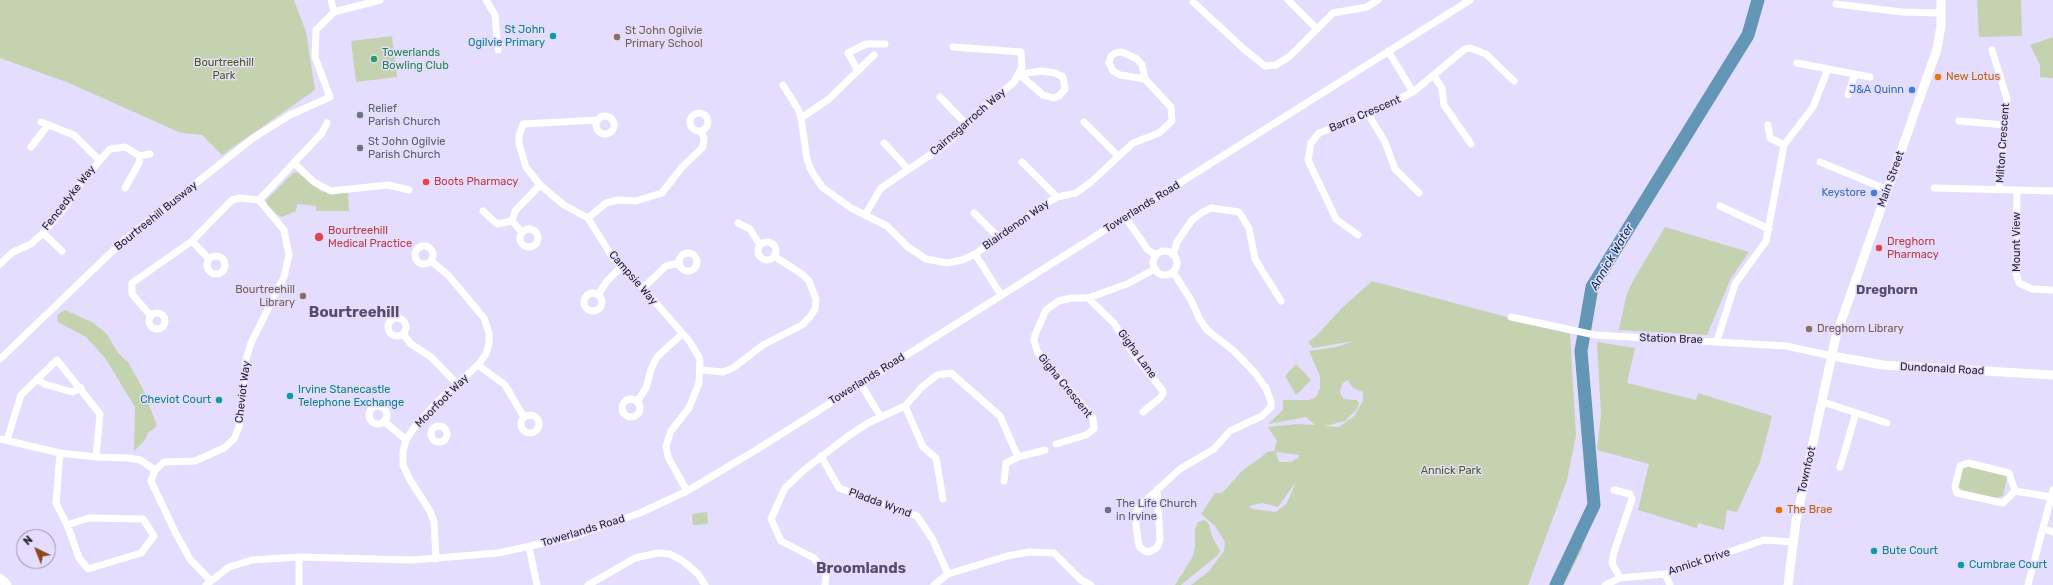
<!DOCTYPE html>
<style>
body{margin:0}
#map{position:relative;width:2053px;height:585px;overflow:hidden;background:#e4ddfe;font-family:Rubik,sans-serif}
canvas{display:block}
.north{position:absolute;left:16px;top:529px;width:40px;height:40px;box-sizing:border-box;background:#e4ddfe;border:1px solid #9994ac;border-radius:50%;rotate:317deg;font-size:11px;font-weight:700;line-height:16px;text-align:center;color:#292632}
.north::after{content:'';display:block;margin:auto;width:14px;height:18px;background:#8c471e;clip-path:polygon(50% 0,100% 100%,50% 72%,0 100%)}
</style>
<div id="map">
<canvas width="2053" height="585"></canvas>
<div class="north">N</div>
</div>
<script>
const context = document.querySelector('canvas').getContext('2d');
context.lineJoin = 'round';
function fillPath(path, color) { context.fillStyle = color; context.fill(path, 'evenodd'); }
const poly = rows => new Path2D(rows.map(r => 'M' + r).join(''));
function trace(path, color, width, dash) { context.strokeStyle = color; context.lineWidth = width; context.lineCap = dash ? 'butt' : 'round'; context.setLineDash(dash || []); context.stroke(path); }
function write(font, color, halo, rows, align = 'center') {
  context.font = font + ' Rubik,sans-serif'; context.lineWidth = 3; context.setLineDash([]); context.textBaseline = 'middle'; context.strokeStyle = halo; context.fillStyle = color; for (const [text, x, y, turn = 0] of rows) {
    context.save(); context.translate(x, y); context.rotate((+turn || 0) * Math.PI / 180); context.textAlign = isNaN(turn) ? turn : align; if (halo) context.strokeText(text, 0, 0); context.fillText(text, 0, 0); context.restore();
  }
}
const green = poly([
 [0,0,294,0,306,32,315,90,222,155,202,135,181,133,69,83,0,58],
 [1977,0,2021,0,2022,36,1979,37],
 [392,36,397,77,356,82,351,41],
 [2053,37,2053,78,2040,77,2040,65,2030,45],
 [297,172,321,191,329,193,348,192,349,211,316,211,316,206,297,204,296,211,282,217,276,214,267,205,266,200,293,173],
 [1665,227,1749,252,1731,278,1707,335,1619,330,1627,293,1634,279],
 [1372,281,1570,334,1576,436,1567,480,1528,585,1191,585,1209,571,1224,551,1225,542,1215,526,1201,514,1215,493,1222,493,1243,470,1260,458,1267,452,1274,451,1277,441,1268,427,1297,424,1315,425,1306,417,1268,424,1283,410,1283,400,1309,400,1316,397,1320,388,1320,376,1309,351,1336,347,1354,341,1313,348,1308,342,1316,336,1342,308],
 [1348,380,1353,388,1363,392,1363,401,1354,416,1339,427,1325,426,1345,421,1357,409,1359,403,1357,400,1344,399,1341,395,1340,390,1343,383],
 [1276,452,1299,455,1298,458,1290,462,1279,462],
 [1296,482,1287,503,1276,512,1253,509,1249,506,1262,503,1278,507],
 [65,310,92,322,107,334,118,353,128,362,145,393,157,426,148,433,145,440,134,451,135,407,105,358,86,337,58,322,57,315],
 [1597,342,1635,348,1627,383,1696,400,1698,393,1772,416,1760,462,1737,512,1727,510,1724,530,1698,523,1697,528,1638,510,1649,464,1597,450,1601,415],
 [1296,364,1311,380,1296,395,1285,376],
 [1968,466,2001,473,2007,477,2003,496,1996,498,1962,490,1957,486,1961,469],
 [707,512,708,524,693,525,692,514],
 [1205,520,1209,524,1212,536,1220,551,1218,555,1181,585,1175,585,1192,558,1195,549,1195,529,1198,522],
 [1576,535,1583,547,1564,585,1556,585,1568,556,1573,551,1573,542]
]);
const river = poly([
 [1556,585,1594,505,1581,351,1592,287,1748,35,1758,0]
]);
const minor = poly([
 [331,0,334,12],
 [486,0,495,15,498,50],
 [1288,0,1317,29],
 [1193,2,1245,50,1265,66,1276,65,1290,56,1333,13,1367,7,1378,0],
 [1836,4,1902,12,1941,13],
 [1992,50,2007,99,1999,189],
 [1388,51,1413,92],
 [1797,63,1870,77],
 [858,71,848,53,866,44,885,44],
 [1042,71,1055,73,1063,77,1065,89,1059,96,1053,98,1043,95,1019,74,1042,71],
 [1434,76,1442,88,1444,105,1471,144],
 [783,85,798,109,801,118,807,159,811,170,822,187,851,208,887,226,908,247,926,259,947,263,962,260,975,254],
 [1848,95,1855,74],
 [940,97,967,125],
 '690 122a9 9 0 1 1 18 0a9 9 0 1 1-18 0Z',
 [1368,114,1385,142,1395,169,1419,193],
 '596 125a9 9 0 1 1 18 0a9 9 0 1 1-18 0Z',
 [801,118,829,99,874,55],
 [597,120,523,124,519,136,519,144,526,167,540,185,564,205,588,218,613,258,643,288,690,342,700,359,699,383,689,408,671,431,666,446,668,457,687,491],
 [1959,121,2005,125],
 [41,122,74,135,99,160],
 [1084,122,1117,155],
 [1768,125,1770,138,1784,145],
 [884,143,908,169],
 [31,147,48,125],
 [1022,162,1057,197],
 [1820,162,1888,190],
 [294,163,314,182,331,191,388,185,409,190],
 [125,188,139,163,140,156],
 [1934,188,2053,191],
 [2017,190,2016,273,2019,283,2032,289,2053,290],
 [259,200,322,133,327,123],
 [1720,206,1769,229],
 [483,211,497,224,512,221],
 [974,213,999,238],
 [865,215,881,188,945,145,984,107,1014,82,1022,67,1021,52,953,47],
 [1125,217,1148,250,1156,255],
 [588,218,606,203,618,200,636,201,662,193,682,167,703,147,704,138,701,131],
 [738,223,750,229,760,245],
 '520 238a9 9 0 1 1 18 0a9 9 0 1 1-18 0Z',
 [522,232,512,221,515,211,540,185],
 [43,233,62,251],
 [1358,235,1336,219,1308,160,1311,143,1319,133,1368,114,1413,92,1465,49,1470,48,1486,54,1514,81],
 [192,241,209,259],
 '758 251a9 9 0 1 1 18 0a9 9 0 1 1-18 0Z',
 '415 255a9 9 0 1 1 18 0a9 9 0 1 1-18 0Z',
 '1153 263a12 12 0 1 1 24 0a12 12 0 1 1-24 0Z',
 '679 262a9 9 0 1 1 18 0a9 9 0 1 1-18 0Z',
 [1173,255,1177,242,1192,220,1203,212,1211,208,1239,212,1249,228,1255,259,1281,301],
 '207 265a9 9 0 1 1 18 0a9 9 0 1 1-18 0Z',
 [431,261,449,276,484,318,489,333,489,344,486,354,478,365,437,402,414,428,406,440,403,452,403,465,410,480,430,511,434,522,436,559],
 [0,264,13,252,31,244,43,233,63,210,83,180,110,149,125,147,140,156,150,154],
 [643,288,666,266,679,263],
 '584 302a9 9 0 1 1 18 0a9 9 0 1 1-18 0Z',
 [598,295,607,281,621,267],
 [1001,295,975,254,1047,203,1057,197,1076,193,1091,182,1133,143,1159,133,1172,121,1171,107,1145,79,1142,65,1137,59,1122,52,1115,53,1111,56,1109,63,1113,71,1120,75,1145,79],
 [1088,298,1114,323,1132,352,1163,391,1163,394,1160,398,1143,412],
 '149 321a8 8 0 1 1 16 0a8 8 0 1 1-16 0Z',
 [150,315,132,294,132,283,192,241,232,200,240,198,259,200,284,230,289,255,284,277,251,343,246,359,239,427,234,439,224,448,195,461,164,462,155,470,151,481,176,534,190,559,210,580],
 [1511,317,1595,335,1786,346,1832,356],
 '388 327a9 9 0 1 1 18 0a9 9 0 1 1-18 0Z',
 [403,334,411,344,431,357,457,384],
 [1717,341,1735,284,1766,241,1784,145,1813,107,1828,69],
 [0,359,123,241,253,138,290,115,330,97,315,57,316,30,334,12,380,0],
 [478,365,505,385,524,417],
 [701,370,723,372,733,368,763,345,802,325,810,317,815,309,816,299,809,281,802,274,774,256],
 [37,379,44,384,72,392,81,388],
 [860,383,881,417],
 '622 408a9 9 0 1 1 18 0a9 9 0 1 1-18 0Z',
 [637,402,646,388,651,369,657,357,682,334],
 [1823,402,1887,423],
 [905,406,923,447,936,458,943,499],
 '369 415a9 9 0 1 1 18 0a9 9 0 1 1-18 0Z',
 '521 424a9 9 0 1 1 18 0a9 9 0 1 1-18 0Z',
 [384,421,406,440],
 '431 434a8 8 0 1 1 16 0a8 8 0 1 1-16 0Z',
 [0,439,60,453,96,457,128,458,140,460,155,470],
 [7,440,21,395,57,360,100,414,96,457],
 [1056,444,1086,435,1094,429,1093,418,1038,353,1034,341,1035,335,1046,310,1059,301,1071,298,1088,298,1127,284,1155,269],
 [60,453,56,503,67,525,70,532,79,558,88,569,141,553,154,536,143,519,89,518,67,525],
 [821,456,839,488,917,516,933,540,948,574],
 [1968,463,2009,473,2015,491,2003,503,1957,493,1955,487,1960,466,1968,463],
 [1840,467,1856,413],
 [1004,481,1006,463,1018,457,1045,450],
 [1157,490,1160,540,1158,546,1155,549,1149,552,1144,551,1139,546,1136,526,1136,513,1138,509,1143,503,1180,469,1214,449,1230,431,1262,416,1271,407,1271,402,1266,388,1255,373,1234,351,1207,330,1199,318,1191,300,1173,272],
 [1614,490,1630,494,1632,499,1614,552,1612,563,1620,578],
 [2015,491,2051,497],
 [2043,529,2053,532],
 [529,547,537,585],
 [1665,574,1670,585],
 [206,585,229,567,252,560,299,557,412,560,498,553,572,537,640,513,687,491,756,450,1470,0],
 [299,585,299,557],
 [588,585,635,558,658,553,670,554,683,561,698,574,705,585],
 [825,585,826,573,814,558,781,541,771,519,785,488,804,470,847,437,868,423,905,406,922,387,937,375,951,373,1000,416,1018,457],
 [934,585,948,574,1007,556,1029,552,1054,553,1081,580,1091,585],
 [1605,585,1620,578,1665,574,1764,540,1793,542],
 [2028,585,2053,490]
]);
const major = poly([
 [1832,356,1883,365,2053,375],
 [0,578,7,585],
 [1788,585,1796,521,1836,336,1937,49,1941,26,1941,0]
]);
const markers = [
 [553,36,4,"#0f9aa8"],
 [617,37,4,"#8d6e63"],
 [374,59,4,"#2e9e5b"],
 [1938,77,4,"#e8710a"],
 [1912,90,4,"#3f7fe0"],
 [360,115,4,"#6b7280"],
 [360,148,4,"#6b7280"],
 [426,182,4,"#e0444e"],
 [1874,193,4,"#3f7fe0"],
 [319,237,5,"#e0444e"],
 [1879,248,4,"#e0444e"],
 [303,296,4,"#8d6e63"],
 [1809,329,4,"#8d6e63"],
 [290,396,4,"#0f9aa8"],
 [219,400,4,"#0f9aa8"],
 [1108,510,4,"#6b7280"],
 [1779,510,4,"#e8710a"],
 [1874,551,4,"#0f9aa8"],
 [1961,565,4,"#0f9aa8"]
];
const cultureNames = [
 ["St John",545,30,"right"],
 ["Ogilvie Primary",545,43,"right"],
 ["Irvine Stanecastle",298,390],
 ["Telephone Exchange",298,403],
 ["Cheviot Court",211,400,"right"],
 ["Bute Court",1882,551],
 ["Cumbrae Court",1969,565]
];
const educationNames = [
 ["St John Ogilvie",625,31],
 ["Primary School",625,44],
 ["Bourtreehill",295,290,"right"],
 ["Library",295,303,"right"],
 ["Dreghorn Library",1817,329]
];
const leisureNames = [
 ["Towerlands",382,53],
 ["Bowling Club",382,66]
];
const parkNames = [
 ["Bourtreehill",224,63],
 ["Park",224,76],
 ["Annick Park",1451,471]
];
const foodNames = [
 ["New Lotus",1946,77],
 ["The Brae",1787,510]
];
const shopNames = [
 ["J&A Quinn",1904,90],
 ["Keystore",1866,193]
];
const worshipNames = [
 ["Relief",368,109],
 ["Parish Church",368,122],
 ["St John Ogilvie",368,142],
 ["Parish Church",368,155],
 ["The Life Church",1116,504],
 ["in Irvine",1116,517]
];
const streetNames = [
 ["Barra Crescent",1365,114,-23],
 ["Cairnsgarroch Way",968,122,-41],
 ["Milton Crescent",2003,143,-86],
 ["Main Street",1891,179,-70],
 ["Fencedyke Way",69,198,-52],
 ["Towerlands Road",1142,207,-32],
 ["Bourtreehill Busway",156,216,-39],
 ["Blairdenon Way",1016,225,-35],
 ["Mount View",2017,242,-90],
 ["Campsie Way",633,278,49],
 ["Station Brae",1671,339,2],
 ["Gigha Lane",1137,354,54],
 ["Dundonald Road",1942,369,3],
 ["Towerlands Road",867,379,-32],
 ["Gigha Crescent",1065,386,51],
 ["Cheviot Way",243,392,-83],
 ["Moorfoot Way",442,401,-45],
 ["Townfoot",1807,470,-77],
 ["Pladda Wynd",880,503,20],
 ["Towerlands Road",583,531,-17],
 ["Annick Drive",1699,562,-18]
];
const healthNames = [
 ["Boots Pharmacy",434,182],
 ["Bourtreehill",328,231],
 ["Medical Practice",328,244],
 ["Dreghorn",1887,242],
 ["Pharmacy",1887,255]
];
const waterNames = [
 ["Annick Water",1612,257,-60]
];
const quarterNames = [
 ["Dreghorn",1887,290]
];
const districtNames = [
 ["Bourtreehill",354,313],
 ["Broomlands",861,569]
];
fillPath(green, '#c4d2b0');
trace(river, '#6396b5', 13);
trace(minor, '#fff', 7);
trace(major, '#fff', 9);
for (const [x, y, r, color] of markers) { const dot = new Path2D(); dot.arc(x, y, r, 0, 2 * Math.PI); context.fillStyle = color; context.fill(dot); trace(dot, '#e4ddfe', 1.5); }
write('11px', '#0d838f', '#e4ddfe', cultureNames, 'left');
write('11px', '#785e54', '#e4ddfe', educationNames, 'left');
write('11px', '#27864d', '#e4ddfe', leisureNames, 'left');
write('11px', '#495f15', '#e4ddfe', parkNames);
write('11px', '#c56008', '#e4ddfe', foodNames, 'left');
write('11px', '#366cbe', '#e4ddfe', shopNames, 'right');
write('11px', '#5b616d', '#e4ddfe', worshipNames, 'left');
write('11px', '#292632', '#e4ddfe', streetNames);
write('11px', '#be3a42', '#e4ddfe', healthNames, 'left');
write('italic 12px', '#002e44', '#e4ddfe', waterNames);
write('bold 13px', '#564f6a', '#e4ddfe', quarterNames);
write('bold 15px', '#564f6a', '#e4ddfe', districtNames);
</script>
